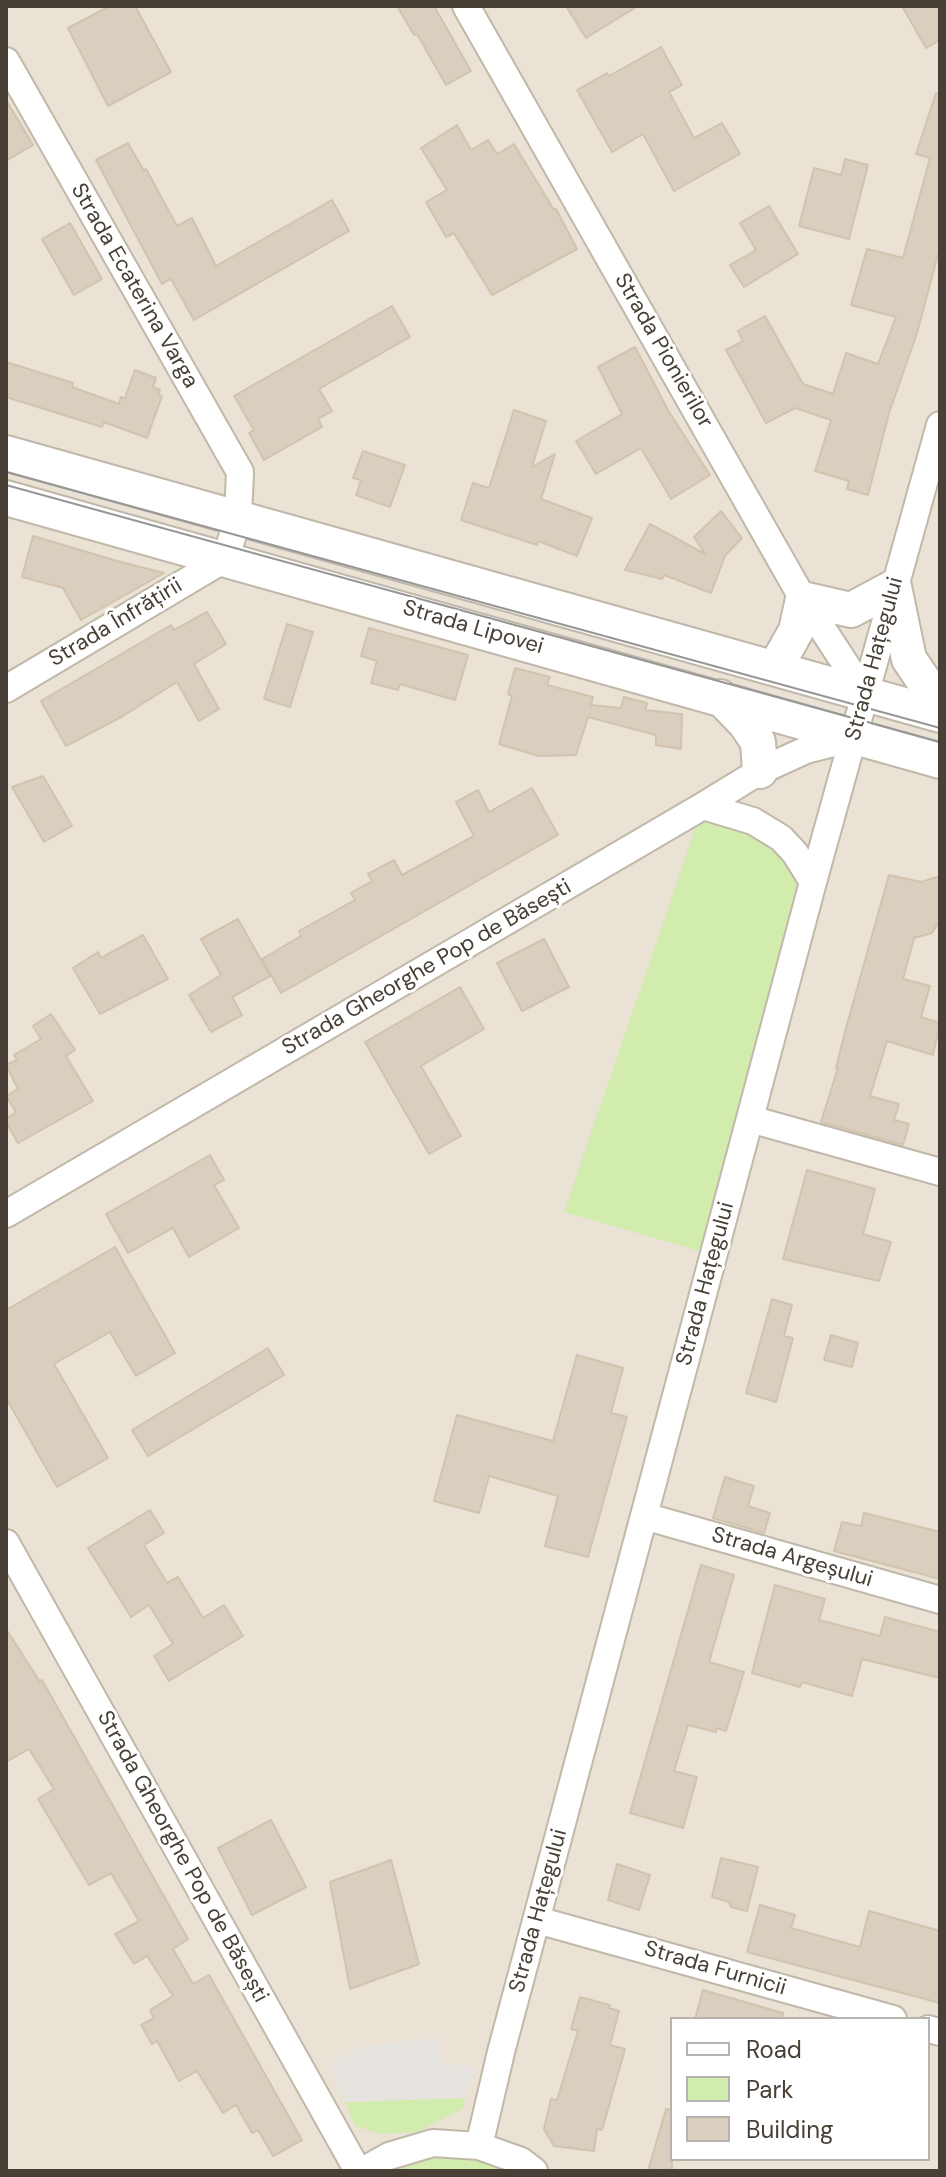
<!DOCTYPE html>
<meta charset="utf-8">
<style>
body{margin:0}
#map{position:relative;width:946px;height:2177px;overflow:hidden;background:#f5f0e7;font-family:"DM Sans",sans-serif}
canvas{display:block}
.frame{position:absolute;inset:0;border:8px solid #484036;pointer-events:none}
.legend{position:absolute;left:670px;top:2017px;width:260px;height:144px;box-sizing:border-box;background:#fff;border:2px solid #b6b3af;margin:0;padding:10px 14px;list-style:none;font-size:24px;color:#484036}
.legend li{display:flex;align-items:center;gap:16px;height:40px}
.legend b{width:40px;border:2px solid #b6b3af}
</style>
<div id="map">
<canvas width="946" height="2177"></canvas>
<div class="frame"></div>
<ul class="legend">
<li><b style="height:10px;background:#fff"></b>Road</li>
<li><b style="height:22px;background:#d2ecad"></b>Park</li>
<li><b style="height:22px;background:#dacebf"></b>Building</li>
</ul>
</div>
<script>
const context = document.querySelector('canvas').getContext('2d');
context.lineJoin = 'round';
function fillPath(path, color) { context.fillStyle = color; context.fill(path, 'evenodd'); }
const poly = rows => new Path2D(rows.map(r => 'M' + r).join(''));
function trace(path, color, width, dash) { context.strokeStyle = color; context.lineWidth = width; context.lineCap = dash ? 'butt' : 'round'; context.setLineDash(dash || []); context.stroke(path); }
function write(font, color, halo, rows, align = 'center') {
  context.font = font + ' "DM Sans",sans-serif'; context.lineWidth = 6; context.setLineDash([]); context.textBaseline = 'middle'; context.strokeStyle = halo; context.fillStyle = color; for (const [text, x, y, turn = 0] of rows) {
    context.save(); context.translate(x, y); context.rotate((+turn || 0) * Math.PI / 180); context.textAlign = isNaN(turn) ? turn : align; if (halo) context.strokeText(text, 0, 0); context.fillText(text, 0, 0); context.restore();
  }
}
const residential = poly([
 [6,6,940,6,940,2171,6,2171],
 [672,2019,928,2019,928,2159,672,2159]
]);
const green = poly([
 [703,806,753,821,813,882,714,1255,564,1212],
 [465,2098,463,2109,417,2132,381,2134,355,2126,345,2102],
 [433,2143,534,2171,362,2171]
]);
const parking = poly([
 [439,2038,441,2064,476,2067,465,2098,345,2102,330,2062,364,2046]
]);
const building = poly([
 [110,6,135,6,171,72,108,106,68,28,110,6],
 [397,6,434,6,471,71,446,85,417,34,414,35,397,6],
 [566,6,638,6,586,38,566,6],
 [902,6,940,6,940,40,926,48,902,6],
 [661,47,682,85,669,92,694,138,722,123,740,154,674,191,643,134,612,152,577,90,607,73,609,76,661,47],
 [936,93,940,94,940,247,917,333,889,413,868,495,847,489,849,481,815,471,831,420,795,408,766,423,726,350,743,341,738,331,765,316,803,384,833,394,846,353,878,364,896,317,851,305,867,249,903,258,930,158,916,154,936,93],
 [6,100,33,145,6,161,6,100],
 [457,125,471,150,488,140,497,154,514,144,554,210,556,209,577,249,492,295,454,233,446,237,426,202,447,190,421,148,457,125],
 [128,143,144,171,146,169,177,226,192,218,216,266,332,200,349,231,194,320,171,279,162,284,96,160,128,143],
 [845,159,868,165,849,239,799,226,814,168,841,175,845,159],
 [769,206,798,254,744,287,730,265,756,250,740,223,769,206],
 [70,223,102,279,74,295,42,239,70,223],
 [392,306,410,337,319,389,332,411,318,419,322,427,264,460,249,433,254,430,234,396,392,306],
 [635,347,669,412,710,475,671,499,641,448,596,474,576,441,622,414,598,367,635,347],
 [6,362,73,383,72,387,119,404,121,397,125,398,135,370,156,378,153,387,160,390,158,395,162,396,147,438,104,422,102,427,6,397,6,362],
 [514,410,546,421,532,467,555,454,541,499,592,518,577,556,538,541,537,545,461,520,473,483,489,488,514,410],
 [363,451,405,465,390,507,356,495,361,480,353,478,363,451],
 [721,511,742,538,725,556,711,593,664,575,662,579,625,570,650,524,705,554,694,537,721,511],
 [33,536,117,561,164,573,81,620,63,588,22,577,33,536],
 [207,612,226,644,194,664,219,709,199,721,177,682,123,716,66,746,41,701,171,625,174,630,207,612],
 [287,624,313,632,290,707,264,699,287,624],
 [369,628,468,655,455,700,400,684,398,690,371,683,377,661,361,656,369,628],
 [515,668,550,677,547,685,593,697,591,705,621,708,624,697,647,703,645,710,682,714,681,749,656,745,656,735,588,717,576,755,539,756,499,744,512,696,508,694,515,668],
 [43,776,72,826,44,842,12,787,43,776],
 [532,788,558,835,281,993,262,959,301,936,299,931,355,900,351,893,372,881,368,874,394,860,402,875,474,836,456,802,478,790,489,812,532,788],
 [889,875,921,882,940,876,940,920,932,933,914,938,903,979,930,986,921,1017,940,1023,933,1055,887,1041,870,1096,899,1104,894,1120,909,1124,903,1145,821,1122,838,1068,836,1068,846,1028,889,875],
 [238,919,270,976,232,997,242,1015,211,1032,189,995,221,975,201,939,238,919],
 [143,935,168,979,100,1014,73,968,98,952,101,958,143,935],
 [544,939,569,987,522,1011,497,963,544,939],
 [460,987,484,1029,421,1066,461,1136,429,1154,365,1042,460,987],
 [51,1014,75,1050,66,1056,93,1101,18,1143,6,1122,6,1119,16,1112,6,1096,18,1089,6,1065,17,1060,14,1055,41,1039,33,1026,51,1014],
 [210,1155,224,1180,214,1185,239,1228,189,1257,173,1228,128,1253,106,1214,210,1155],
 [807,1170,875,1189,863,1234,891,1242,879,1281,783,1259,807,1170],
 [115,1247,175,1353,136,1376,110,1332,54,1364,108,1458,57,1487,6,1398,6,1310,115,1247],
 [772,1299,792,1305,784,1336,793,1338,776,1402,746,1393,772,1299],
 [831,1335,858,1343,852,1367,824,1360,831,1335],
 [268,1348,284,1375,148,1456,132,1430,268,1348],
 [577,1355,623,1368,611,1413,627,1417,588,1557,545,1546,558,1496,489,1476,479,1513,434,1501,457,1415,553,1441,577,1355],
 [725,1477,754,1486,748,1506,770,1513,764,1533,713,1518,725,1477],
 [150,1510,164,1533,144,1545,167,1583,178,1577,203,1618,224,1605,243,1636,169,1681,154,1656,173,1644,149,1605,131,1617,88,1548,150,1510],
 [864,1513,940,1532,940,1579,834,1551,842,1522,861,1526,864,1513],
 [701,1565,734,1575,709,1662,744,1672,726,1731,716,1728,716,1732,688,1725,674,1771,697,1777,683,1828,630,1813,701,1565],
 [775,1585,825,1599,819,1620,880,1636,885,1617,940,1632,940,1678,862,1659,852,1696,802,1682,800,1687,752,1673,775,1585],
 [6,1629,40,1682,42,1680,188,1939,173,1949,193,1984,209,1975,302,2140,273,2156,258,2130,252,2133,236,2105,223,2113,197,2071,179,2081,157,2041,152,2044,141,2025,154,2018,150,2010,173,1996,147,1956,134,1964,115,1934,139,1921,111,1873,89,1885,38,1799,54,1789,29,1749,6,1762,6,1629],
 [271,1820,306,1887,252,1915,218,1848,271,1820],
 [721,1858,758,1867,747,1911,731,1907,729,1902,712,1897,721,1858],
 [391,1860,419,1964,350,1989,330,1882,391,1860],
 [617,1864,650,1875,639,1910,608,1900,617,1864],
 [760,1905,795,1915,791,1928,860,1947,869,1911,940,1931,940,2003,747,1952,760,1905],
 [703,1990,783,2013,782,2019,695,2019,703,1990],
 [580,1997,610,2005,609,2008,619,2011,610,2045,625,2049,602,2130,597,2129,594,2151,554,2146,544,2129,551,2099,557,2100,578,2031,571,2029,580,1997],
 [666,2109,672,2110,672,2171,648,2171,666,2109]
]);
const minor = poly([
 [466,6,803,599,865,694],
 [6,61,240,472,238,517,226,558,6,689],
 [703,806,753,821,781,838,795,853,813,882],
 [750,1119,940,1172],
 [6,1214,703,806,760,771,806,750,854,738],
 [644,1516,940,1600],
 [6,1543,358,2171],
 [537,1920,893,2019],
 [928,2029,940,2032],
 [479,2146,501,2052,813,882,940,425],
 [362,2171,389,2156,433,2143,479,2146,521,2161,534,2171]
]);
const tertiary = poly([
 [6,453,940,715],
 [6,498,940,761],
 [775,668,796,631,803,599,851,610,894,587,909,659,932,693,940,700],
 [720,697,746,724,758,742,760,771]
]);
const tram = poly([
 [6,472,940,728],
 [6,485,940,742]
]);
const streetNames = [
 ["Strada Ecaterina Varga",134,286,60],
 ["Strada Pionierilor",663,351,60],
 ["Strada Înfrățirii",116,623,-31],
 ["Strada Lipovei",473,628,16],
 ["Strada Hațegului",875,659,-75],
 ["Strada Gheorghe Pop de Băsești",427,968,-30],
 ["Strada Hațegului",706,1284,-75],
 ["Strada Argeșului",792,1558,16],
 ["Strada Gheorghe Pop de Băsești",182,1857,61],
 ["Strada Hațegului",539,1911,-75],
 ["Strada Furnicii",715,1969,16]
];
fillPath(residential, '#e9e2d5');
fillPath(green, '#d2ecad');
fillPath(parking, '#e6e3df');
fillPath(building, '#dacebf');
trace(building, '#d2c3af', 2);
trace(minor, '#c1b8a9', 30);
trace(tertiary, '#c1b8a9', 38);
trace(minor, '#fff', 26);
trace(tertiary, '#fff', 34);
trace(tram, '#979797', 2);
write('22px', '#484036', '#fff', streetNames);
</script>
